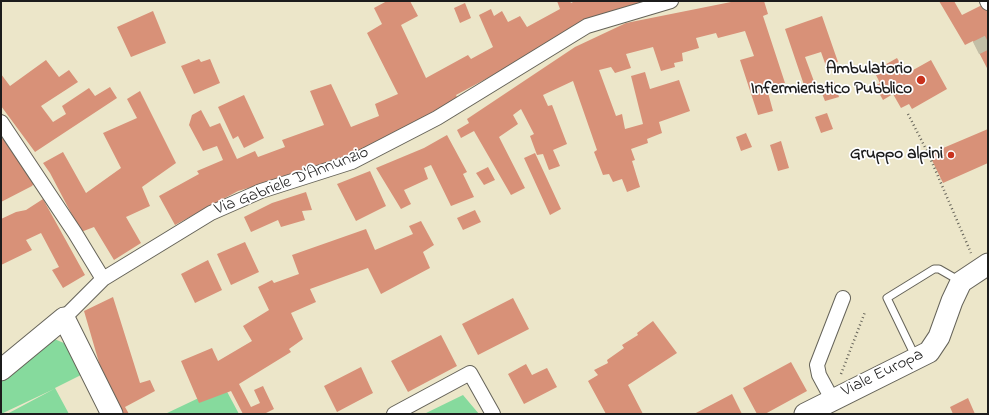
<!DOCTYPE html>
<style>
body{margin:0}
#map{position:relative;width:989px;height:415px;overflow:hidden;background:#ece6c9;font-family:"Indie Flower",sans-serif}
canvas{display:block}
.frame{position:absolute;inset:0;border:2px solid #1c1c1c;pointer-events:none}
</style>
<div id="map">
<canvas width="989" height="415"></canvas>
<div class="frame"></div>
</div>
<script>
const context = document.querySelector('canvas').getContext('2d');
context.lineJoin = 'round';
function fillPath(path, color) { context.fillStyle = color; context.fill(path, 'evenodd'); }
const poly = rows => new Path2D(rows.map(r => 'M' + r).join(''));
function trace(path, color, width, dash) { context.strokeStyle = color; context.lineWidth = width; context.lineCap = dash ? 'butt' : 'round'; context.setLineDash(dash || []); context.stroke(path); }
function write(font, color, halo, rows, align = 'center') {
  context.font = font + ' "Indie Flower",sans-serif'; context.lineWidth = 3.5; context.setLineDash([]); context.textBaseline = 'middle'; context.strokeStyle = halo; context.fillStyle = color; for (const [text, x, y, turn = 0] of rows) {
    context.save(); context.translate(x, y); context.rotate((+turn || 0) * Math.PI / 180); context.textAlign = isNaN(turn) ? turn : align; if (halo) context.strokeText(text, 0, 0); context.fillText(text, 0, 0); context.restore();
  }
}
const green = poly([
 [52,338,71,346,85,373,55,388,69,414,7,414,54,389,1,414,1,381],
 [224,386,239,414,165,414],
 [463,395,479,414,424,414]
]);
const building = poly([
 [387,1,410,1,418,16,401,25,426,78,468,55,471,59,493,47,479,15,491,9,494,16,502,11,508,22,520,16,527,27,560,9,557,1,570,1,571,3,575,1,650,1,536,52,456,95,459,101,350,158,238,191,175,225,159,196,199,174,197,171,223,160,217,146,203,151,189,125,192,115,201,110,210,127,220,123,237,159,255,151,258,157,285,147,282,140,324,125,310,91,331,84,351,127,379,116,375,104,398,94,367,33,382,24,374,8],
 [736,1,764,1,768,14,763,16,785,83,767,89,773,111,758,115,740,60,754,56,745,31,718,38,716,33,696,38,699,48,682,53,683,61,674,63,675,67,661,71,653,47,626,54,631,68,615,73,611,67,599,70,616,116,622,114,625,129,643,124,631,76,645,72,650,89,679,80,690,111,659,122,662,133,647,139,648,143,631,149,635,160,632,161,640,187,627,192,622,179,613,182,609,174,603,175,594,152,597,150,573,81,543,95,548,106,552,105,567,144,553,150,560,166,549,170,543,154,537,155,530,136,534,134,521,109,513,115,518,124,499,137,525,188,511,195,474,131,461,138,457,130,469,123,467,119,575,47,626,23],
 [939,1,954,1,962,15,984,4,988,11,988,70,973,41,965,45],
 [465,3,471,18,460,23,454,8],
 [153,11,166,43,131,57,117,27],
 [822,16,838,62,826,66,821,52,805,57,815,84,805,88,785,29],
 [897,58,906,74,931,60,947,89,912,109,909,104,901,108,893,94,883,100,875,86,880,83,874,71],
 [199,59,201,62,210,59,220,83,194,94,181,66],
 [46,60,59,77,69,70,78,82,41,106,53,122,66,114,62,106,89,88,95,96,110,87,117,98,35,152,1,106,1,74,10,86],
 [834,81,839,97,825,101,819,86],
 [140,91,176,163,142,187,150,206,126,217,141,243,114,260,94,227,81,232,50,173,43,163,63,152,86,193,121,168,103,133,137,118,127,99],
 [244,95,264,138,244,148,238,136,233,139,218,107],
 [827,113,833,129,821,133,815,117],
 [988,129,988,163,943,183,929,154],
 [746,133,752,147,741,151,736,137],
 [447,135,467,172,463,174,474,197,451,206,431,165,424,168,428,179,404,190,411,204,401,209,376,168,424,148],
 [6,137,36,180,32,186,1,202,1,139],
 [781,141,789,168,778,171,770,145],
 [535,153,561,209,550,215,524,158],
 [488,167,495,180,484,185,476,173],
 [370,171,386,206,356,221,337,184],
 [306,192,312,210,302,211,305,220,281,227,278,220,251,232,244,217,272,203],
 [43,199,85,275,63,288,52,270,59,267,41,233,26,240,32,250,1,265,1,219,16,212,26,210],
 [475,210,481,222,463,230,457,218],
 [421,221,434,245,423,252,430,268,381,294,368,268,310,289,316,302,291,313,303,339,289,349,291,352,239,384,251,407,260,403,254,390,263,386,274,409,264,414,243,414,231,391,199,403,181,361,212,348,218,361,252,341,243,326,269,310,258,287,272,280,274,283,299,274,292,255,366,229,375,250,413,234,409,226],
 [245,242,259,272,231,285,217,254],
 [208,260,222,290,195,303,181,274],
 [113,297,140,383,150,380,155,391,125,407,129,414,121,414,102,373,84,311],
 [513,298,529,329,478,355,462,324],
 [653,321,677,353,628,385,643,414,606,414,588,381,598,375,594,370,608,363,607,360,624,348,622,345,638,335,637,333],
 [441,335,457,366,408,392,391,361],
 [791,362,807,391,765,414,757,414,743,388],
 [526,364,532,375,547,368,557,387,524,404,508,374],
 [361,367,373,393,337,412,324,386],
 [732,394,742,414,694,414],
 [968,398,975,414,953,414,950,407]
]);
const streetTunnel = poly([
 [976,48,988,42]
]);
const path = poly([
 [908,114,928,153,971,253],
 [841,374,865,312]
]);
const lane = poly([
 [916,358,887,298,934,269,939,269,960,281]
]);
const street = poly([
 [987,1,988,3],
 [1,122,75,233,103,279],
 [64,318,103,279,211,213,261,191,352,162,437,118,587,26,671,1],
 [832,399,819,375,817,365,843,298],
 [394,414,470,373,493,414]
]);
const secondary = poly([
 [1,370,64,318,112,414],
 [805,414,929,352,939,337,952,301,961,282,988,264]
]);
const markers = [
 [921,80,5,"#c8321e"],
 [951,155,4,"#c8321e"]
];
const poiNames = [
 ["Ambulatorio",912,70],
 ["Infermieristico Pubblico",912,90],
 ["Gruppo alpini",943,155]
];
const streetNames = [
 ["Via Gabriele D'Annunzio",292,182,-21],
 ["Viale Europa",883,374,-26]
];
fillPath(green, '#86da9d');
fillPath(building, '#d89178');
trace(streetTunnel, '#c2bea6', 14, [14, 7]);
trace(lane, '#656359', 9);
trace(street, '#656359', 16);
trace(secondary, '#656359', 23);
trace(path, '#656359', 2.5, [1, 3]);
trace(lane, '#fff', 7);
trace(street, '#fff', 14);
trace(secondary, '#fff', 21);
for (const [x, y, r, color] of markers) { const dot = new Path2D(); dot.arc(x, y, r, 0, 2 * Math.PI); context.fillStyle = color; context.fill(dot); trace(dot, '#fff', 1.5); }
write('bold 17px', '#1c1c1c', '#fff', poiNames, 'right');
write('17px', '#1c1c1c', '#fff', streetNames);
</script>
